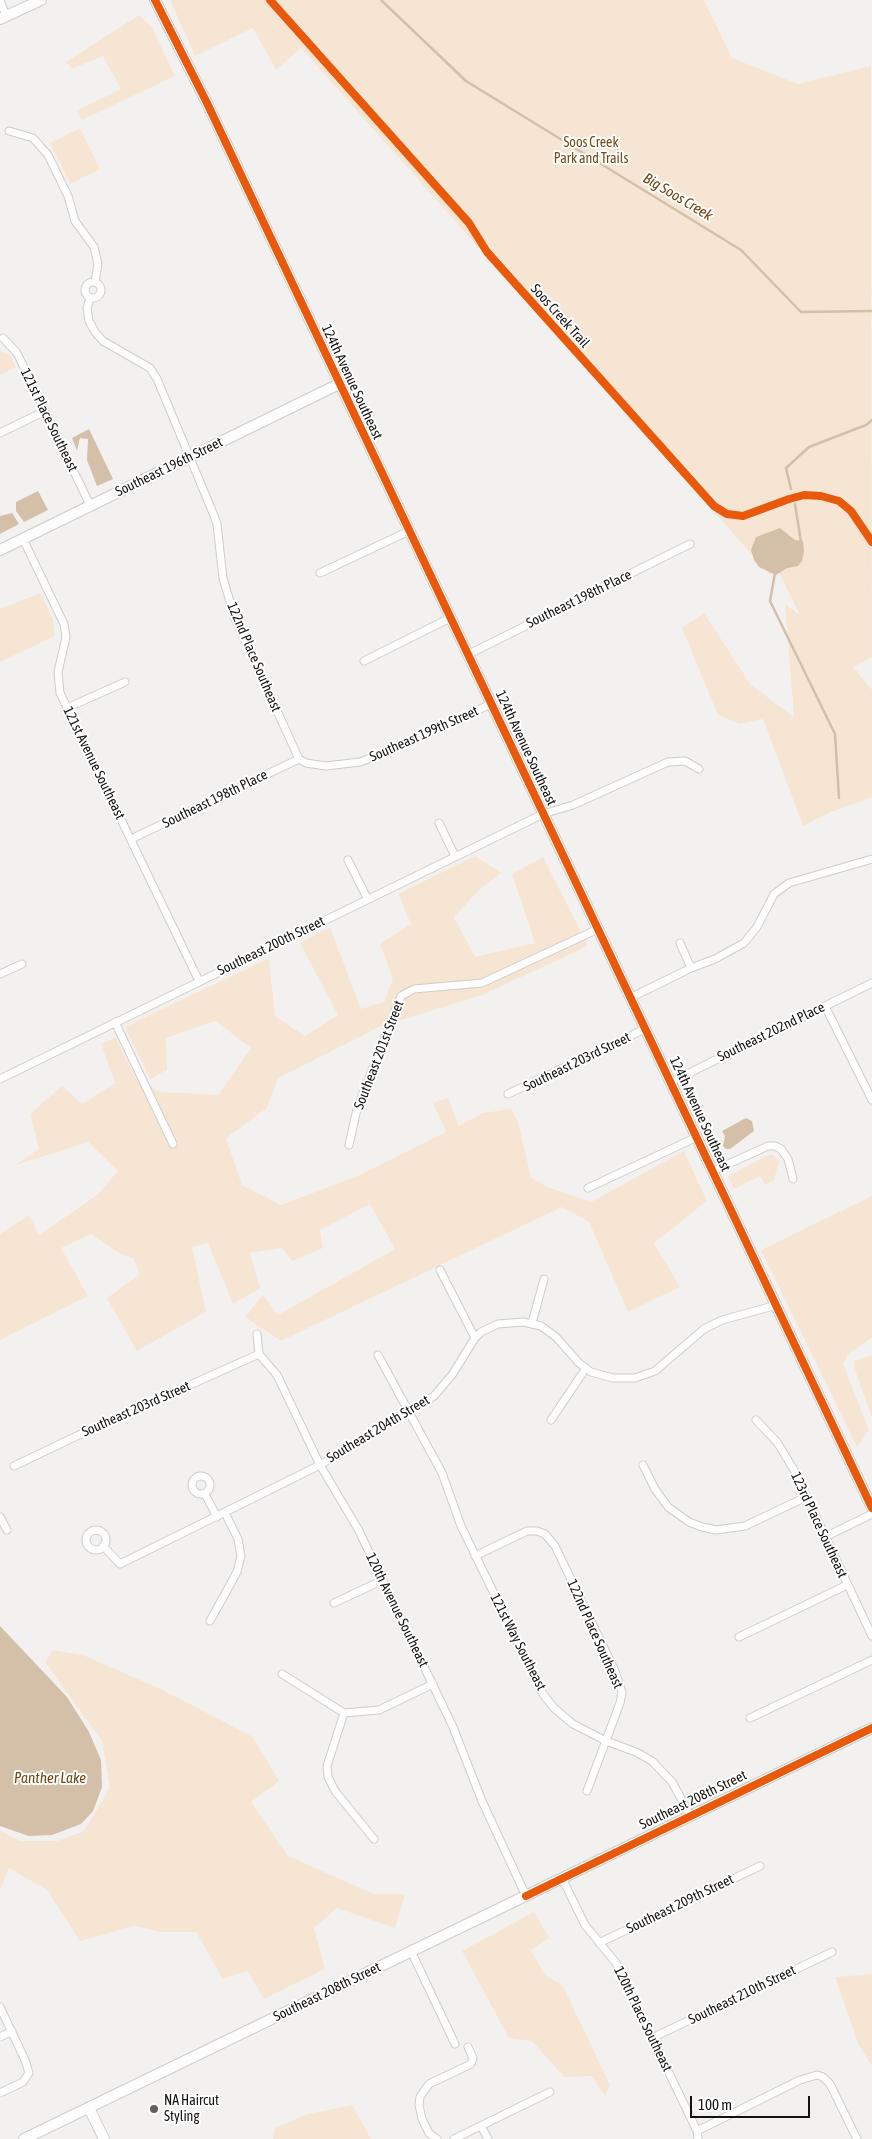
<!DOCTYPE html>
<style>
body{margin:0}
#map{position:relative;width:872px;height:2139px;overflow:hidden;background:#f3f1ef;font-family:"Asap Condensed",sans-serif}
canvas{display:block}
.scale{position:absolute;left:690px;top:2096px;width:120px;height:22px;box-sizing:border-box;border:2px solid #131211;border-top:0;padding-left:6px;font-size:15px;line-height:18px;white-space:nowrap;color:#131211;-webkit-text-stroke:4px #fff;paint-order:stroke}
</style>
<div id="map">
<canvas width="872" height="2139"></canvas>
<div class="scale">100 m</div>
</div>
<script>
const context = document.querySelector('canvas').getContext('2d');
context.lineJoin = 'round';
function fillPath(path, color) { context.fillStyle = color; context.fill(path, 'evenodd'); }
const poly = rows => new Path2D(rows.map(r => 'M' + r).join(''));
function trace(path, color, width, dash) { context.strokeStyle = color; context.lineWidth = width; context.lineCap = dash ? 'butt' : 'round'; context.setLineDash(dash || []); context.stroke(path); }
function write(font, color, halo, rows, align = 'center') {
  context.font = font + ' "Asap Condensed",sans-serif'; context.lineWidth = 4; context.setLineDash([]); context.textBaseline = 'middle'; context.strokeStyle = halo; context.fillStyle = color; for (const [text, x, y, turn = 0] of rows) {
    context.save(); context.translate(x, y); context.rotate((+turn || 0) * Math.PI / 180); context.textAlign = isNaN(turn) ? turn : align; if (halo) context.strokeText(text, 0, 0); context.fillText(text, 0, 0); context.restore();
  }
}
const green = poly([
 [170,0,704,0,732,58,798,84,871,66,872,657,853,667,872,690,872,796,870,798,831,812,803,826,763,719,740,724,718,715,682,628,704,613,751,685,794,717,785,604,800,615,778,571,770,575,301,48,276,70,253,28,195,56],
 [139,15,152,27,175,76,82,120,76,111,121,89,103,56,72,69,66,62],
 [80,128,100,169,70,184,50,143],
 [0,351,10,355,16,367,0,375],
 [41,593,53,620,55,636,0,662,0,609],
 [475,856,501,873,479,890,454,917,475,957,535,943,512,874,543,857,588,946,482,995,379,1027,278,1078,267,1108,226,1138,242,1185,281,1205,360,1175,446,1132,433,1103,448,1098,459,1126,483,1113,511,1109,518,1122,531,1177,547,1187,591,1202,684,1151,707,1201,654,1243,680,1287,628,1312,589,1222,562,1207,281,1341,245,1317,263,1295,278,1315,395,1249,370,1204,320,1230,323,1248,292,1261,282,1248,250,1253,260,1288,233,1304,208,1243,192,1247,206,1312,137,1351,107,1298,140,1274,133,1258,120,1254,91,1234,61,1248,88,1296,0,1340,0,1234,29,1215,39,1235,97,1195,118,1171,88,1142,16,1165,39,1149,30,1114,62,1086,82,1104,115,1083,101,1044,116,1038,135,1077,160,1092,218,1095,251,1048,215,1021,166,1038,167,1070,150,1079,125,1027,269,958,275,1016,305,1036,338,1015,300,943,330,927,361,1009,384,1002,393,979,380,944,411,924,398,894],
 [768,1155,774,1155,779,1161,774,1180,765,1185,760,1176,734,1189,728,1176],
 [872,1196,872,1338,849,1353,843,1364,869,1430,857,1447,761,1250],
 [872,1355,872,1418,854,1367,854,1361],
 [53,1650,83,1655,163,1690,253,1737,279,1781,251,1802,288,1856,374,1894,405,1894,395,1928,337,1908,314,1928,325,1969,264,1999,247,1971,223,1979,196,1932,161,1932,134,1926,80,1941,47,1890,9,1868,0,1890,0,1830,20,1841,57,1841,84,1831,110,1788,102,1741,45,1662],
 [534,1912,549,1938,531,1950,545,1975,563,1986,610,2085,605,2096,591,2076,564,2077,532,2041,509,2038,462,1951],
 [872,1974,872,2066,858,2043,835,1977],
 [352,2105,371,2139,273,2139,275,2128,308,2114]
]);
const water = poly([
 [89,429,113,479,97,486,87,460,88,439,80,438,77,451,72,438],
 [38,491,48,510,24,522,16,511,16,502],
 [12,513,19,524,0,534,0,516],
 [780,528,795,540,803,541,804,552,802,561,798,566,787,568,776,575,759,567,754,560,751,550,756,537],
 [746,1118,752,1121,754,1131,730,1149,726,1149,723,1146,725,1136,722,1131],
 [0,1626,67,1697,89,1732,101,1760,102,1787,93,1811,81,1824,52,1835,29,1836,0,1826]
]);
const stream = poly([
 [381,0,466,81,741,250,801,312,872,311],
 [791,489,786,468,809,447,866,425,872,420],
 [795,504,801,542],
 [775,573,770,601,835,734,839,798]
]);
const street = poly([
 [0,0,6,16],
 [9,131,33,138,48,155,68,196,75,221,94,247,98,264,95,282],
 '85 290a8 8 0 1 1 16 0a8 8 0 1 1-16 0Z',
 [90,298,87,308,89,321,95,332,103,341,150,368,157,379,213,513,217,524,223,578,235,619,299,759],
 [3,338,17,353,90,505],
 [0,433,45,411],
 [23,539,64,624,66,637,58,672,60,693,199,981],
 [320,573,409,531],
 [467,655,690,544],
 [364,661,450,618],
 [67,708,125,682],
 [299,759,306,763,326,766,360,762,397,748,491,704],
 [439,823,455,856],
 [131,839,299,759],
 [348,860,367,898],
 [680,943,691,968],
 [0,974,22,964],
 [630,998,691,968,715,959,744,943,757,927,774,894,789,883,872,859],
 [825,1006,872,1100],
 [115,1022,173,1144],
 [0,1079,543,814,573,805,668,762,685,761,699,769],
 [671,1082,872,983],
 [508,1094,645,1029],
 [349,1145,357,1109,401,996,414,989,482,983,598,929],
 [713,1171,768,1146,775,1146,781,1149,788,1159,793,1179],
 [588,1188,697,1137],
 [440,1270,475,1338],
 [532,1323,544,1279],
 [257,1334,259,1354,277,1375,320,1465,358,1529,453,1727,482,1801,526,1896],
 [378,1355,442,1473,461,1526,543,1694,554,1708,573,1724,606,1741,636,1752,652,1761,672,1782,690,1815],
 [551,1420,586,1368],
 [756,1420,777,1442,794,1470,872,1636],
 [643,1465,655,1489,668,1507,689,1522,702,1527,716,1530,745,1526,806,1497],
 [14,1466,83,1433,259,1354],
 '192 1485a9 9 0 1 1 18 0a9 9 0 1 1-18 0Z',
 [205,1494,217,1517],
 [0,1517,7,1530],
 '86 1540a10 10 0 1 1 20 0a10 10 0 1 1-20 0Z',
 [825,1537,872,1514],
 [103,1546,120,1564,320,1465,434,1396,452,1375,475,1338,481,1332,498,1324,523,1322,541,1326,556,1337,579,1363,591,1372,613,1378,635,1378,655,1371,704,1329,722,1320,777,1305],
 [475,1556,527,1531,537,1531,545,1534,555,1546,615,1671,622,1692,620,1703,587,1791],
 [334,1603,383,1580],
 [210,1621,237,1572,241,1556,238,1539,225,1513],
 [739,1637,847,1585],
 [282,1674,344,1713,379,1710,433,1684],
 [344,1713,327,1766,328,1777,335,1791,374,1839],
 [750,1718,872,1660],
 [562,1878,585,1925,616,1963,697,2131,698,2139],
 [599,1943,760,1866],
 [411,1951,455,2044],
 [0,2007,25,2060,29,2073,23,2082,0,2093],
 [0,2037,12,2031],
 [652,2038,832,1952],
 [481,2126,488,2139],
 [697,2131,800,2080,817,2075,823,2077,830,2084,857,2139],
 [437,2139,429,2133,422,2119,419,2105,420,2097,429,2084,471,2064,473,2058,468,2047],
 [454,2139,550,2092]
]);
const secondary = poly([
 [155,0,207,103,872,1508],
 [0,19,41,0],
 [0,550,339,384],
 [89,2108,104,2139],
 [24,2139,872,1728]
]);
const cycleway = poly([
 [155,0,207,103,872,1508],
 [270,0,469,223,487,252,714,506,727,514,743,516,789,499,804,495,821,496,839,501,851,511,872,542],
 [526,1896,872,1728]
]);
const markers = [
 [154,2109,5,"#61605f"]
];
const parkNames = [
 ["Soos Creek",591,143],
 ["Park and Trails",591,159]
];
const streetNames = [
 ["Soos Creek Trail",560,316,48],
 ["124th Avenue Southeast",352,382,65],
 ["121st Place Southeast",49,420,64],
 ["Southeast 196th Street",169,467,-26],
 ["Southeast 198th Place",579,599,-26],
 ["122nd Place Southeast",254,657,67],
 ["Southeast 199th Street",424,734,-24],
 ["124th Avenue Southeast",526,748,65],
 ["121st Avenue Southeast",94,763,64],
 ["Southeast 198th Place",215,799,-26],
 ["Southeast 200th Street",271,946,-26],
 ["Southeast 202nd Place",771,1032,-26],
 ["Southeast 201st Street",379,1055,-69],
 ["Southeast 203rd Street",577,1062,-26],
 ["124th Avenue Southeast",700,1114,65],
 ["Southeast 203rd Street",136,1409,-24],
 ["Southeast 204th Street",378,1429,-31],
 ["123rd Place Southeast",819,1525,65],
 ["120th Avenue Southeast",397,1610,64],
 ["122nd Place Southeast",595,1634,66],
 ["121st Way Southeast",518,1642,63],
 ["Southeast 208th Street",693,1800,-26],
 ["Southeast 209th Street",680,1904,-26],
 ["Southeast 208th Street",327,1992,-26],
 ["Southeast 210th Street",742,1995,-26],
 ["120th Place Southeast",643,2019,64]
];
const poiNames = [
 ["NA Haircut",164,2101],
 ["Styling",164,2117]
];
const waterNames = [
 ["Big Soos Creek",678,197,31],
 ["Panther Lake",50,1778]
];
fillPath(green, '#f7e5d4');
fillPath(water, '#d4bfa8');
trace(stream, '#d4bfa8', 2.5);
trace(street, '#cecdcb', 9);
trace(secondary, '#cecdcb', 12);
trace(street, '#fdfdfd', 7);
trace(secondary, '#fdfdfd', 10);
trace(cycleway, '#e8590c', 8);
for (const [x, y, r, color] of markers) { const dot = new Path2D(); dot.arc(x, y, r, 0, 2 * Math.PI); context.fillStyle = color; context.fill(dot); trace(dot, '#fff', 2); }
write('14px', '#754c1a', '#fff', parkNames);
write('14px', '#131211', '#fff', streetNames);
write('14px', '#131211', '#fff', poiNames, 'left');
write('italic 15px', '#704714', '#fff', waterNames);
</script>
